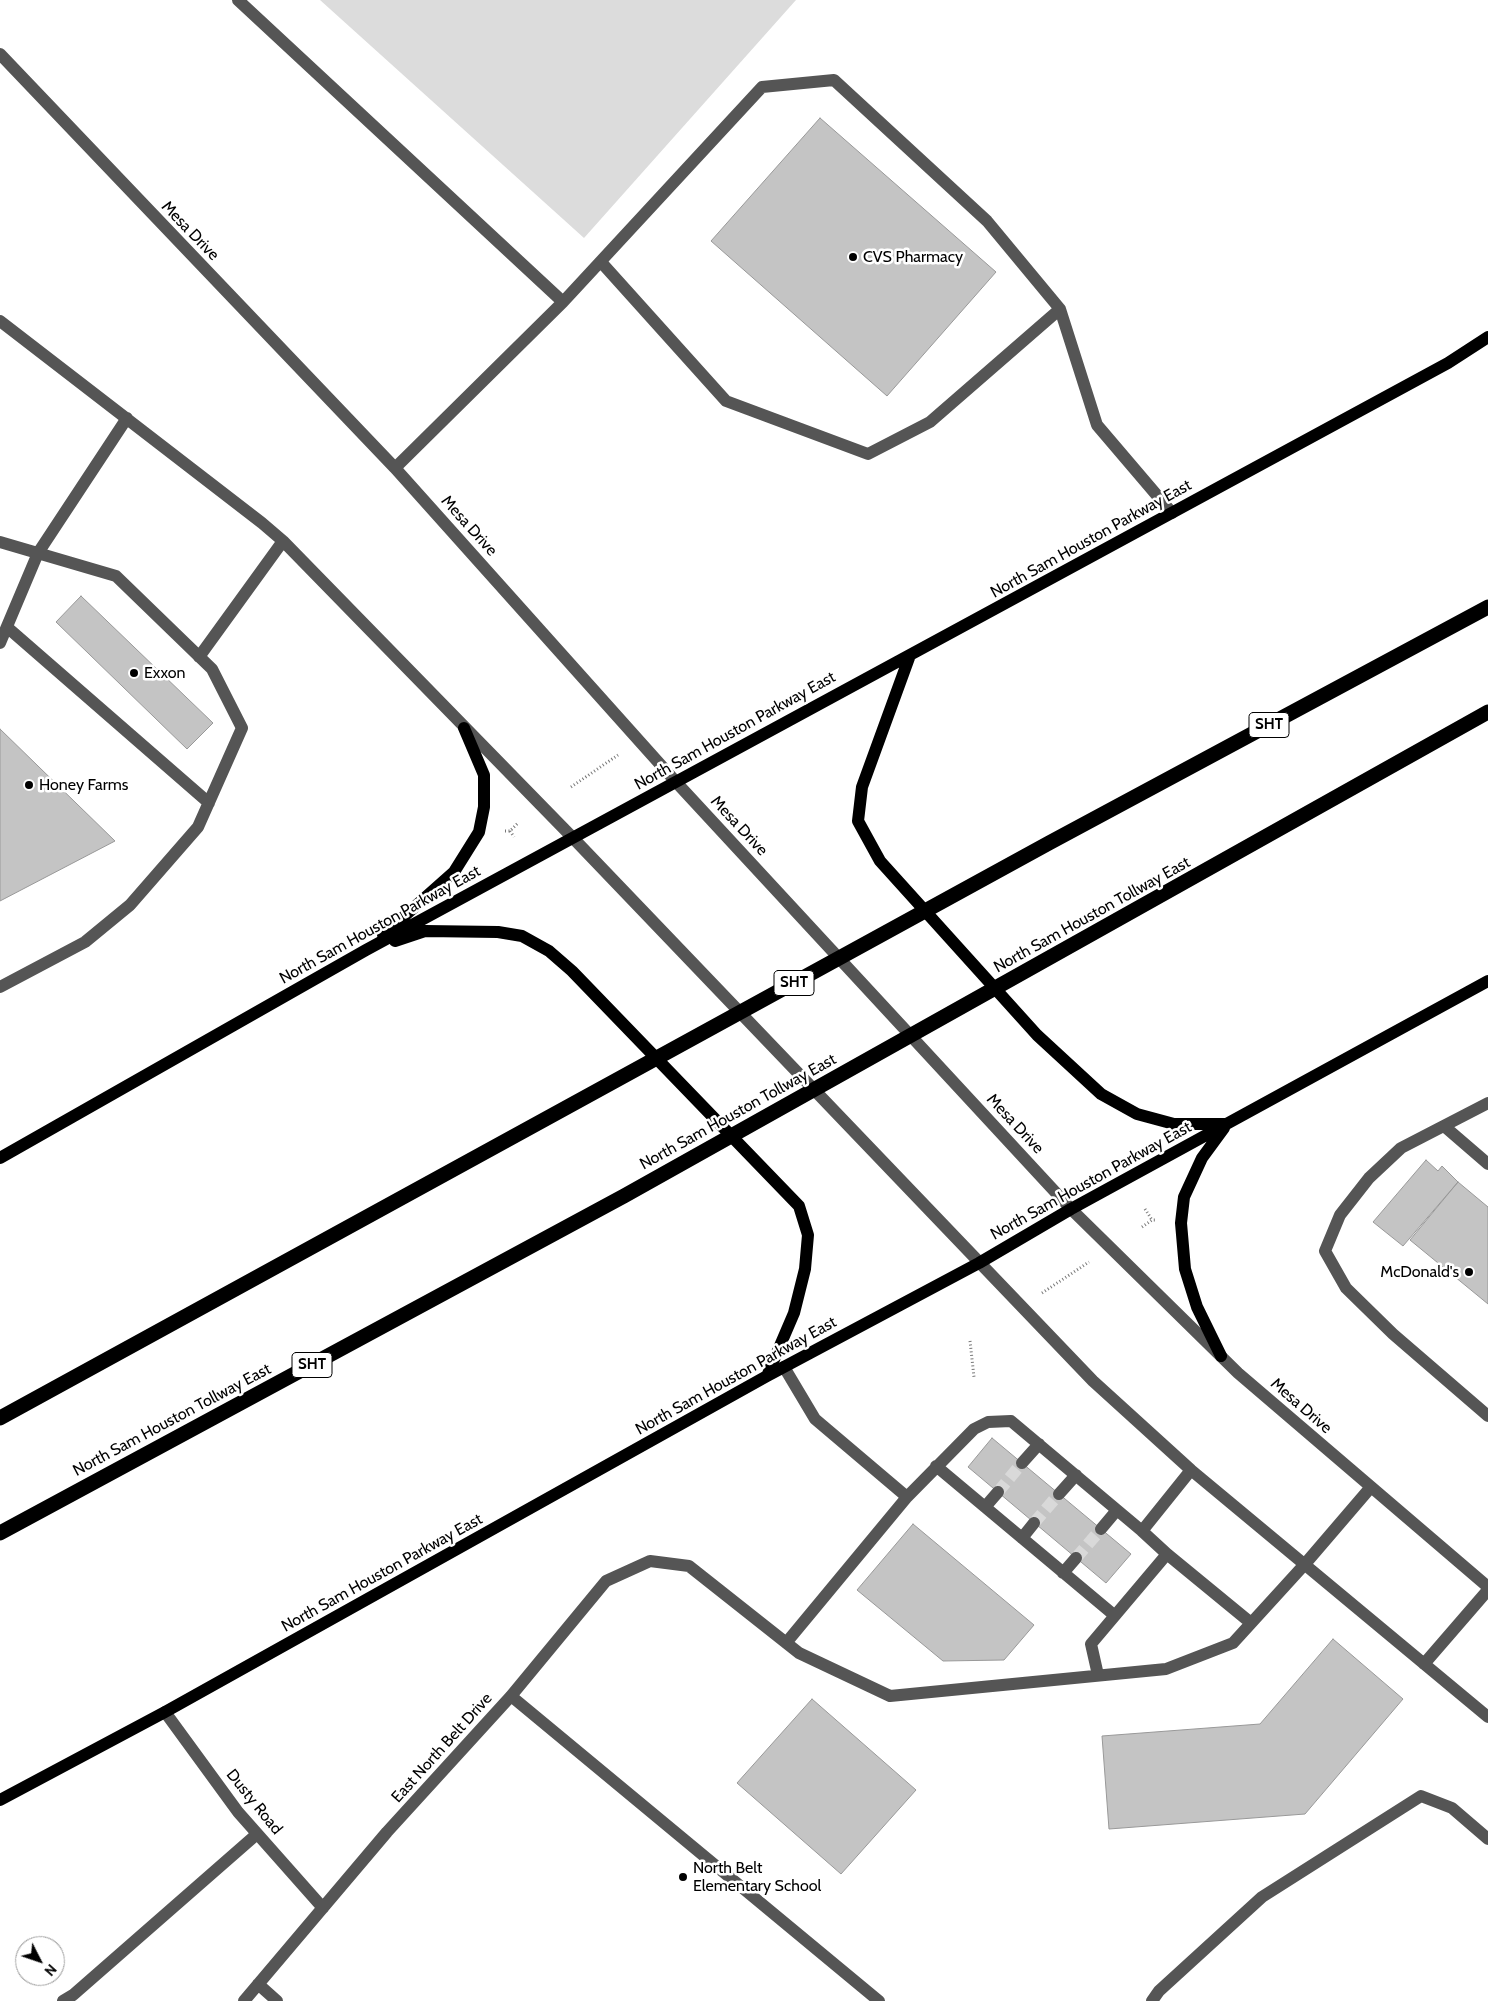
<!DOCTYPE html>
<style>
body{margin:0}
#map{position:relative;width:1488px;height:2001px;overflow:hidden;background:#fff;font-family:Cabin,sans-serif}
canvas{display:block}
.north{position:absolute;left:15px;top:1936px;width:50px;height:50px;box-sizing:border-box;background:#fff;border:1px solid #999;border-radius:50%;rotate:131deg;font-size:14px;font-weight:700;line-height:20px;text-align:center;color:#000}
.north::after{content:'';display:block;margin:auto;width:18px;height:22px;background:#000;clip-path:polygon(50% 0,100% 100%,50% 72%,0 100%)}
</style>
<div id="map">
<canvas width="1488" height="2001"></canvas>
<div class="north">N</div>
</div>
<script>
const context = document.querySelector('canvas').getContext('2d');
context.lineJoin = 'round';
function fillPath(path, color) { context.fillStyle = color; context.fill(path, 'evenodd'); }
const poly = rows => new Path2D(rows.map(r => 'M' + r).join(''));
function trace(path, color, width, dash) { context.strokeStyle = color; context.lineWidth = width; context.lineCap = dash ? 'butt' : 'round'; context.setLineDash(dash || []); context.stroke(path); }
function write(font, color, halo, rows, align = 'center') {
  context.font = font + ' Cabin,sans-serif'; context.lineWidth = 5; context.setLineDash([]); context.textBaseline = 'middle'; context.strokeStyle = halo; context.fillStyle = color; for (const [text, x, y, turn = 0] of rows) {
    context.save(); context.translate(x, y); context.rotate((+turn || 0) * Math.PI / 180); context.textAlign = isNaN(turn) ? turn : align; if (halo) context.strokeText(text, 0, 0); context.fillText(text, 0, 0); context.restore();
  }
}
const green = poly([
 [320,0,796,0,584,238]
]);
const building = poly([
 [820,118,996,272,887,396,711,241,820,118],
 [81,596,213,723,187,749,56,622,81,596],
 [0,729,115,841,0,901,0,729],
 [1426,1160,1438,1171,1442,1166,1458,1182,1403,1246,1373,1222,1426,1160],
 [1458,1182,1488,1207,1488,1304,1410,1240,1458,1182],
 [992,1438,1131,1554,1106,1583,968,1467,992,1438],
 [913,1524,1034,1625,1004,1660,943,1661,857,1590,913,1524],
 [1333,1639,1403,1699,1305,1814,1109,1829,1102,1736,1260,1724,1333,1639],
 [812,1699,916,1790,841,1874,737,1783,812,1699]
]);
const minorTunnel = poly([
 [998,1492,1022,1463],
 [1034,1523,1059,1494],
 [1076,1558,1101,1529]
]);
const path = poly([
 [571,787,618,755],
 [505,831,510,831,518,823],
 [510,831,514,837],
 [1145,1209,1152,1220],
 [1142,1227,1152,1220,1156,1220],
 [1042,1293,1089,1262],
 [970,1341,974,1377]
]);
const minor = poly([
 [238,0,563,302],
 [0,54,395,468,676,782,1071,1209,1238,1373,1488,1587],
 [601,262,726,401,868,454,930,422,1060,309],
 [0,321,262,523,283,541,573,838,1093,1381,1191,1470,1488,1717],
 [395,468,563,302,762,87,834,80,987,221,1060,309,1097,425,1172,513],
 [0,542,116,576,212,669,242,728,198,827,130,905,85,942,0,987],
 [8,628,209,803],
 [0,643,38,553,127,418],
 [199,657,283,541],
 [1488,1103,1401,1148,1369,1178,1340,1215,1325,1251,1346,1288,1393,1334,1488,1416],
 [1444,1126,1488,1164],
 [784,1367,815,1419,907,1497,974,1429,988,1422,1011,1421,1142,1531,1191,1470],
 [1022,1463,1039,1444],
 [936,1466,1114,1615],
 [1059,1494,1076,1475],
 [985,1507,998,1492],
 [1101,1529,1117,1510],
 [1022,1538,1034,1523],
 [1167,1554,1251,1623],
 [1063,1573,1076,1558],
 [786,1643,907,1497],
 [1424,1664,1488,1590],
 [1098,1675,1091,1644,1167,1554,1142,1531],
 [511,1696,879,2001],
 [165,1712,238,1812,323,1908],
 [258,1984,277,2001],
 [63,2001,73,1995,257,1834],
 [244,2001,387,1832,511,1696,606,1581,650,1561,689,1566,799,1653,890,1696,1166,1669,1233,1643,1305,1564,1371,1487],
 [1152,2001,1159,1991,1262,1897,1421,1796,1452,1808,1488,1839]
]);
const major = poly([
 [909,658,862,787,858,821,880,861,1037,1035,1101,1094,1137,1114,1174,1124,1226,1124],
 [383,935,454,872,479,832,484,807,484,775,464,728],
 [395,941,425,931,498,932,522,936,549,951,572,971,799,1206,808,1235,805,1269,794,1313,767,1376],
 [0,1158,366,950,1448,363,1488,337],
 [1221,1356,1197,1307,1185,1269,1181,1223,1184,1197,1202,1158,1224,1128],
 [0,1800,165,1712,767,1376,979,1263,1071,1209,1488,981]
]);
const highway = poly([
 [0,1418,1049,843,1488,607],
 [0,1533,624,1196,1488,712]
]);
const markers = [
 [853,257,5,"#000"],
 [134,673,5,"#000"],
 [29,785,5,"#000"],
 [1469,1272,5,"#000"],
 [683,1877,5,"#000"]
];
const shields = [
 [1269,725,40],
 [794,983,40],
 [312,1365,40]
];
const shieldNames = [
 ["SHT",1269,725],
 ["SHT",794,983],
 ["SHT",312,1365]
];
const streetNames = [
 ["Mesa Drive",190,231,46],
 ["Mesa Drive",469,526,48],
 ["North Sam Houston Parkway East",1091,539,-29],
 ["North Sam Houston Parkway East",735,731,-29],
 ["Mesa Drive",739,826,47],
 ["North Sam Houston Tollway East",1092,915,-29],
 ["North Sam Houston Parkway East",380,925,-29],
 ["North Sam Houston Tollway East",738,1112,-29],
 ["Mesa Drive",1015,1124,47],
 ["North Sam Houston Parkway East",1091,1181,-29],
 ["North Sam Houston Parkway East",736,1376,-29],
 ["Mesa Drive",1301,1406,41],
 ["North Sam Houston Tollway East",172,1420,-28],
 ["North Sam Houston Parkway East",382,1573,-29],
 ["East North Belt Drive",442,1748,-48],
 ["Dusty Road",254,1802,51]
];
const poiNames = [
 ["CVS Pharmacy",863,257],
 ["Exxon",144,673],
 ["Honey Farms",39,785],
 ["McDonald's",1459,1272,"right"],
 ["North Belt",693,1868],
 ["Elementary School",693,1886]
];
fillPath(green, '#dcdcdc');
fillPath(building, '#c4c4c4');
trace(building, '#999', 1);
trace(minorTunnel, '#d9d9d9', 12, [12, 6]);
trace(path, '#777', 3, [1, 2.5]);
trace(minor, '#555', 12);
trace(major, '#000', 12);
trace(highway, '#000', 15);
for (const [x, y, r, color] of markers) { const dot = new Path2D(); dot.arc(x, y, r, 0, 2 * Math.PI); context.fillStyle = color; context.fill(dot); trace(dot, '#fff', 2); }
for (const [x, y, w] of shields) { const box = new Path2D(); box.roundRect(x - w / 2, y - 12.5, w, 25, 4); context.fillStyle = '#fff'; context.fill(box); trace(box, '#000', 1); }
write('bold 15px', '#000', null, shieldNames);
write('16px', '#000', '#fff', streetNames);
write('16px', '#000', '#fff', poiNames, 'left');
</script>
